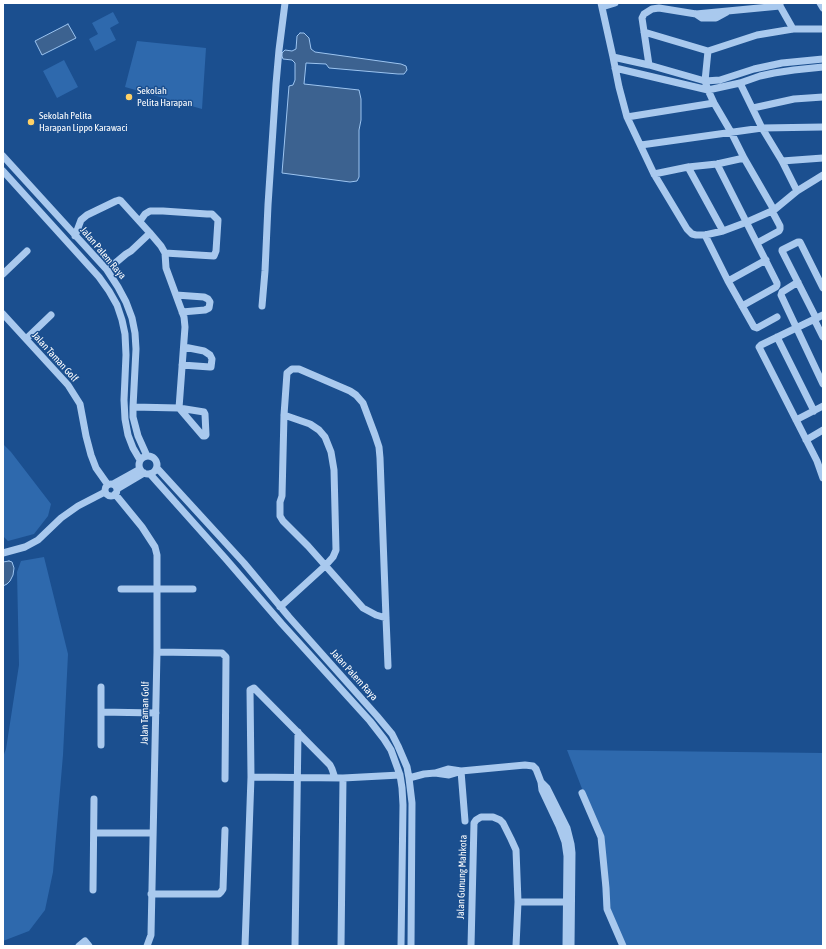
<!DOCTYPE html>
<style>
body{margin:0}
#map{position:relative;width:826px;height:949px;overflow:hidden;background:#1b4f8f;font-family:"Asap Condensed",sans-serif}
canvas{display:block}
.frame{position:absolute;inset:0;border:4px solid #fff;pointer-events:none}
</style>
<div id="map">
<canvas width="826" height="949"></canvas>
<div class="frame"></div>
</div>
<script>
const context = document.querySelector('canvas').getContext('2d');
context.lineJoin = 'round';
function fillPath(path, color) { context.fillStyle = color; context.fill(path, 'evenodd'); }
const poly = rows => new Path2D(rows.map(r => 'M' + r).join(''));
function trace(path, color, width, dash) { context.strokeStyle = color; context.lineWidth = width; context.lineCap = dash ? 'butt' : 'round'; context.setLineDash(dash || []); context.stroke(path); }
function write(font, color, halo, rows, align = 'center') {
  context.font = font + ' "Asap Condensed",sans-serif'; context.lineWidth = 3; context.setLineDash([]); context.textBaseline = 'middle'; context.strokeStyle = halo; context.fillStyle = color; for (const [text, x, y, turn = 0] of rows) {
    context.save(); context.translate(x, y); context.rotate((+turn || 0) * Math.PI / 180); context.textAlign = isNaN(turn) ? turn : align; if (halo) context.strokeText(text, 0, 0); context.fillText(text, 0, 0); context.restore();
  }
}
const green = poly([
 [113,12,119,23,110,28,116,40,95,51,89,39,98,34,92,23],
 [137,41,206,48,202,109,125,87],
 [64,60,78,87,57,98,43,71],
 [3,444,11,452,51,504,48,516,34,534,8,541,3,536],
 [44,557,68,654,63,755,53,872,45,910,29,931,3,941,3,757,6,749,19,665,17,572,21,561],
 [567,750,823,753,823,946,622,946,603,905,600,835]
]);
const water = poly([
 [68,24,76,38,42,55,35,41,68,24],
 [300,33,304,33,309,38,311,49,315,52,401,64,406,66,407,70,404,74,398,74,329,68,326,64,306,63,304,84,359,90,361,99,361,120,359,130,359,177,357,181,350,182,282,173,289,86,293,85,295,80,295,63,292,60,283,59,282,56,282,53,285,50,292,51,296,49,297,36,300,33],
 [9,561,12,562,14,568,13,575,10,581,7,584,3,586,3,562,9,561]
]);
const minor = poly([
 [601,3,613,57,649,65,705,81,720,80,754,69,782,63,823,59],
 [780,3,780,6,793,29],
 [820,3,823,8],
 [602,7,615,3],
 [696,14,702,18,716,18,727,12],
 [644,32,708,51,757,35,793,29,823,29],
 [708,51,705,81,708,90,714,103,731,132,744,158,774,210],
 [613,57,619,87,627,117,654,174,687,229,692,234,696,235,705,235,723,231,747,222,774,210,797,191,823,175],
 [649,65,642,18,644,14,652,9,659,8,696,14,780,6],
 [615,68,708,90,740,83,760,76,774,73,794,70,823,67],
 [740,83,762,128,782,161,797,191],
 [753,108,794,99,823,97],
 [627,117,714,103],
 [641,145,762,128,823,127],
 [3,156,107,270,118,287,126,302,132,318,135,333,136,349,133,407,133,417,138,436,147,456],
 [782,161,823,158],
 [717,164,777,283,777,285,776,287,742,306],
 [688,167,723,231],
 [3,171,99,277,109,291,117,305,122,320,125,334,126,355,124,400,125,419,128,435,133,448,140,460],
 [654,174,688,167,717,164,744,158],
 [140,221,145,214,150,211,163,211,207,214,212,214,218,220,216,251,214,256,165,253],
 [705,235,728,281,754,327,757,328,777,317],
 [75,236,81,220,87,215,116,201,119,200,121,201,150,233,161,246,165,253,166,268,184,317,185,327,179,408,203,436,205,436,206,435,205,414,204,412,179,408,133,407],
 [757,243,779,231,780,229,780,226,772,211],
 [107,270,126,254,131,251,150,233],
 [3,274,27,251],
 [728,281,766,260],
 [798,282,782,292,781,295,823,384],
 [176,295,204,297,208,299,210,302,209,308,205,310,182,312],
 [262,306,265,271,268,205,276,84,279,50,285,3],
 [3,314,68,385,80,404,86,436,91,455,96,468,108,485],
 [823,315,761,345,759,347,817,461,823,478],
 [816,318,782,251,782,250,798,242,800,242,823,288],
 [814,319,823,337],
 [777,337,814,411],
 [26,339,51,315],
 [182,365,210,367,211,367,212,359,210,355,204,351,184,347],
 [796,420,823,406],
 [806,440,823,430],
 '139 465a9 9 0 1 1 18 0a9 9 0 1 1-18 0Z',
 [157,468,244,563,289,617,377,716,392,734,398,746,407,767,409,778,412,803,411,946],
 [150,474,225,558,282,624,370,721,384,739,391,750,400,775,402,788,403,805,401,946],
 '105 490a6 6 0 1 1 12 0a6 6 0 1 1-12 0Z',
 [113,484,140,469],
 [117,489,144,473],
 [115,494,142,527,155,547,157,555,157,652,151,935,147,946],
 [3,553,25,547,38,540,61,518,78,506,105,492],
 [121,589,193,589],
 [280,607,325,566,333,557,336,550,334,470,331,452,325,437,319,430,310,424,284,415],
 [386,618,376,615,363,608,308,546,283,521,280,516,280,502,282,496,284,415,287,373,292,369,299,369,350,391,356,395,363,403,375,435,379,447,380,458,386,618,388,666],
 [157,652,222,653,226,657,225,779],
 [101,712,156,713],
 [101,745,101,687],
 [461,771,465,821],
 [435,773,448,769,461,771,525,765,533,766,536,769,541,782,542,790,559,826,565,842,567,856,566,946],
 [251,777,250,690,254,688,330,765,332,769,335,778],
 [409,778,424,774,435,773,449,775,459,772],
 [541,782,547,788,567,828,571,844,572,853,571,946],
 [582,793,601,837,606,888,607,909,623,946],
 [94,833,153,833],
 [93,890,94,799],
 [151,894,219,894,221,892,223,889,225,830],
 [518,902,570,902],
 [79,946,85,941,89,946],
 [245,946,251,777,343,778,400,775],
 [295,946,298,732],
 [341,946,343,778],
 [471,946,474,823,476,820,481,817,493,817,500,820,503,823,511,839,516,850,518,902,516,946]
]);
const markers = [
 [129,97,4,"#ffd166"],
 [31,122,4,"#ffd166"]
];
const poiNames = [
 ["Sekolah",137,91],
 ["Pelita Harapan",137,103],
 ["Sekolah Pelita",39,116],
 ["Harapan Lippo Karawaci",39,128]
];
const streetNames = [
 ["Jalan Palem Raya",103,253,50],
 ["Jalan Taman Golf",55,357,48],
 ["Jalan Palem Raya",354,675,48],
 ["Jalan Taman Golf",145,713,-89],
 ["Jalan Gunung Mahkota",462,877,-88]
];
fillPath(green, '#2e69ad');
fillPath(water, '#3c6290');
trace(water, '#9cc4f0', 1);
trace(minor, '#a9c9ee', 7);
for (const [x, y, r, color] of markers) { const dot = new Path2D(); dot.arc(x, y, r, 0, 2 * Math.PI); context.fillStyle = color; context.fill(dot); trace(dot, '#1b4f8f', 1.5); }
write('10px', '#fff', '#1b4f8f', poiNames, 'left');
write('10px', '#fff', '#1b4f8f', streetNames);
</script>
